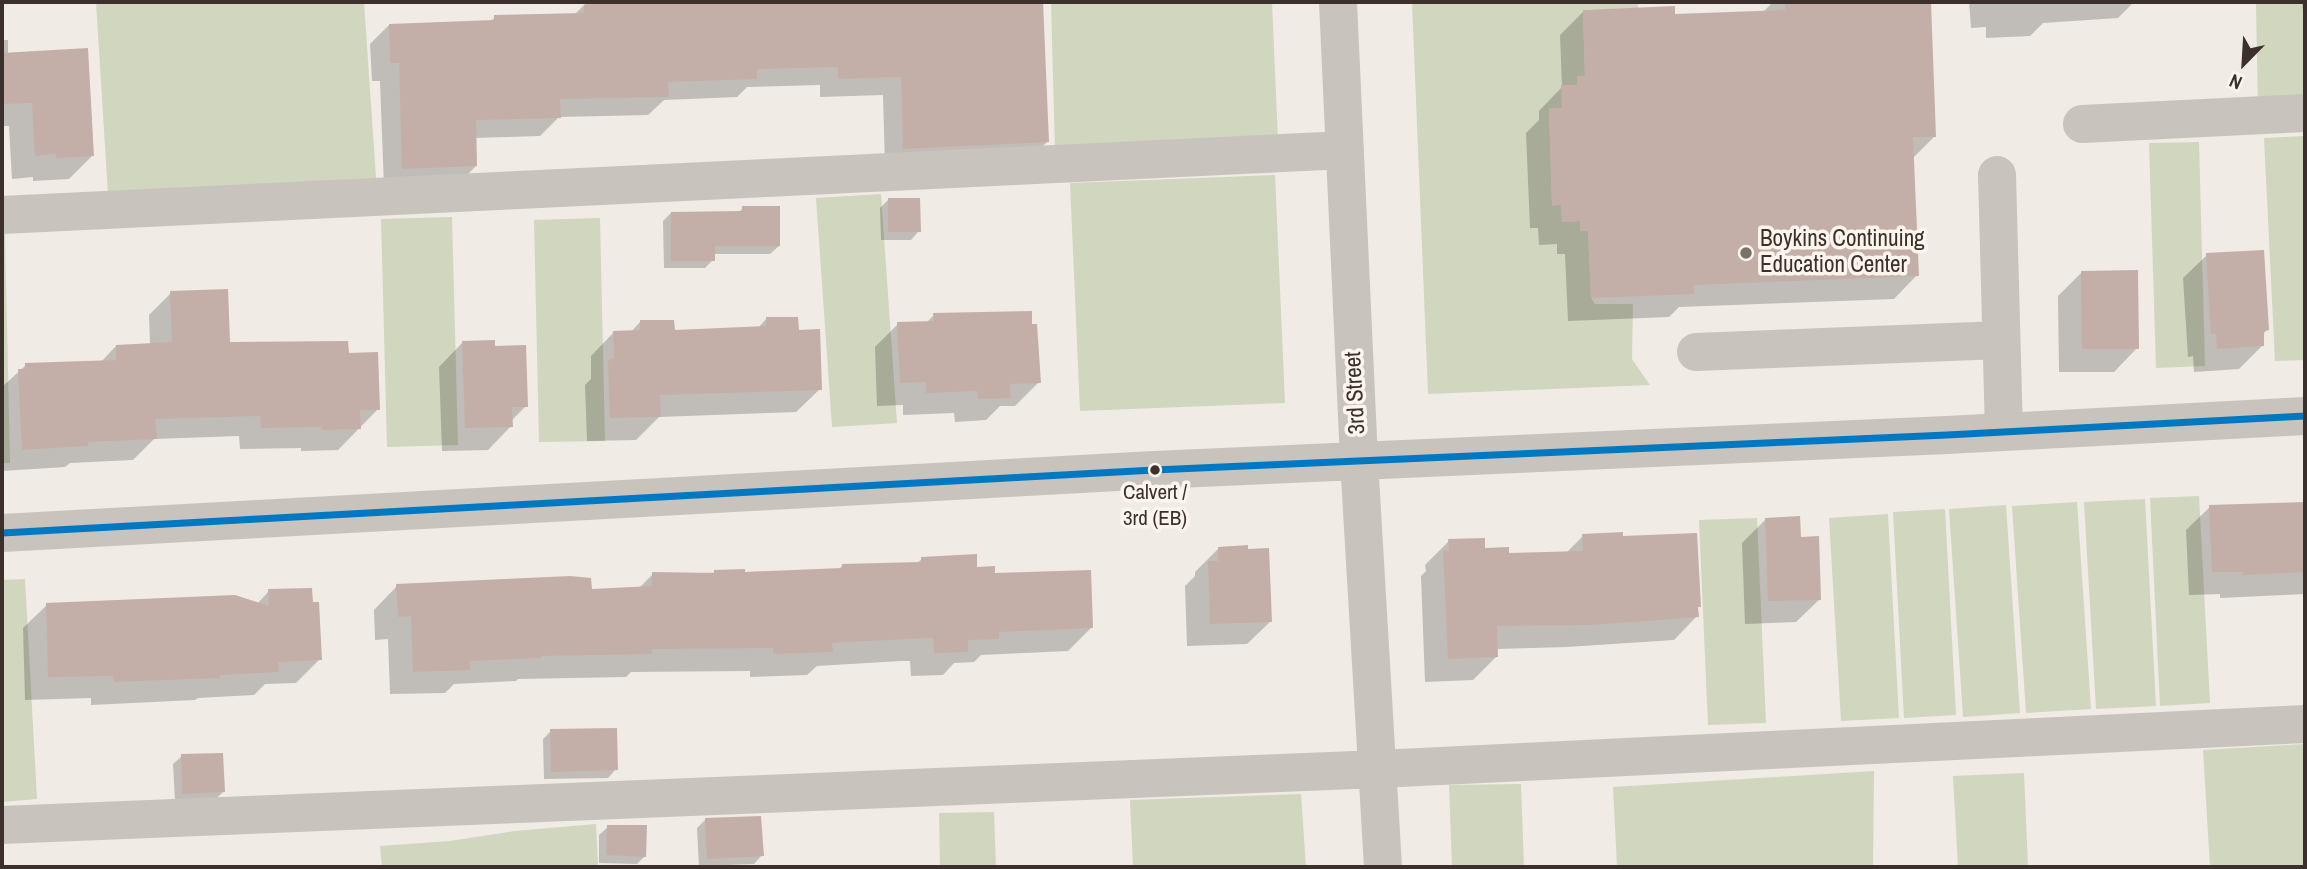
<!DOCTYPE html>
<style>
body{margin:0}
#map{position:relative;width:2307px;height:869px;overflow:hidden;background:#f0ebe5;font-family:"Archivo Narrow",sans-serif}
canvas{display:block}
.frame{position:absolute;inset:0;border:4px solid #3b302b;pointer-events:none}
.north{position:absolute;left:2209px;top:28px;width:70px;height:70px;-webkit-text-stroke:5px #fbf5ee;paint-order:stroke;rotate:204deg;font-size:19px;font-weight:700;line-height:28px;text-align:center;color:#3b302b}
.north::after{content:'';display:block;margin:auto;width:24px;height:32px;background:#3b302b;clip-path:polygon(50% 0,100% 100%,50% 72%,0 100%)}
</style>
<div id="map">
<canvas width="2307" height="869"></canvas>
<div class="frame"></div>
<div class="north">N</div>
</div>
<script>
const context = document.querySelector('canvas').getContext('2d');
context.lineJoin = 'round';
function fillPath(path, color) { context.fillStyle = color; context.fill(path, 'evenodd'); }
const poly = rows => new Path2D(rows.map(r => 'M' + r).join(''));
function trace(path, color, width, dash) { context.strokeStyle = color; context.lineWidth = width; context.lineCap = dash ? 'butt' : 'round'; context.setLineDash(dash || []); context.stroke(path); }
function write(font, color, halo, rows, align = 'center') {
  context.font = font + ' "Archivo Narrow",sans-serif'; context.lineWidth = 7; context.setLineDash([]); context.textBaseline = 'middle'; context.strokeStyle = halo; context.fillStyle = color; for (const [text, x, y, turn = 0] of rows) {
    context.save(); context.translate(x, y); context.rotate((+turn || 0) * Math.PI / 180); context.textAlign = isNaN(turn) ? turn : align; if (halo) context.strokeText(text, 0, 0); context.fillText(text, 0, 0); context.restore();
  }
}
const green = poly([
 [96,2,364,2,376,178,108,194],
 [1051,2,1272,2,1278,141,1055,152],
 [1412,2,1638,2,1638,8,1583,10,1585,76,1577,76,1577,85,1562,108,1549,109,1552,205,1561,205,1562,222,1580,221,1580,231,1588,231,1591,298,1595,304,1633,304,1632,359,1650,385,1428,394],
 [2256,2,2305,2,2305,110,2258,110],
 [2305,136,2305,360,2275,361,2264,138],
 [2199,142,2205,366,2156,368,2149,143],
 [1275,175,1285,403,1080,411,1070,183],
 [881,194,897,423,832,427,816,198],
 [452,217,458,445,387,447,381,219],
 [600,218,605,441,539,442,534,220],
 [2,234,5,234,10,463,2,463],
 [2199,496,2210,703,2160,706,2150,498],
 [2145,499,2156,706,2096,709,2084,502],
 [2077,502,2091,709,2026,713,2012,506],
 [2006,505,2020,713,1963,717,1949,509],
 [1945,509,1956,715,1904,718,1893,512],
 [1888,514,1899,718,1841,721,1829,518],
 [1757,518,1766,723,1708,725,1699,520],
 [25,579,37,799,2,802,2,580],
 [2305,744,2305,867,2210,867,2203,750],
 [1874,771,1873,867,1617,867,1613,787],
 [2024,773,2028,867,1958,867,1953,776],
 [1521,784,1524,867,1452,867,1449,785],
 [1301,794,1306,867,1133,867,1130,800],
 [994,812,996,867,940,867,939,813],
 [596,824,598,867,382,867,380,846,450,841,515,831]
]);
const shadow = poly([
 [587,2,1041,2,1047,142,1028,161,885,167,883,95,820,97,820,85,747,87,737,97,664,100,648,115,559,117,540,136,474,138,476,166,457,185,384,187,380,81,372,81,370,44,389,25,490,22,495,17,574,15],
 [1773,2,1929,2,1935,136,1912,159,1917,275,1894,299,1679,307,1669,317,1568,321,1565,254,1557,254,1557,244,1539,245,1538,228,1530,228,1526,133,1539,120,1539,111,1562,87,1560,35,1583,12,1674,16,1762,13],
 [1969,2,2134,2,2118,18,2043,23,2030,36,1986,38,1986,27,1971,28],
 [2302,2,2305,2,2305,12,2303,12],
 [2,40,8,40,8,54,93,155,69,179,33,181,33,177,12,179,9,126,2,126],
 [888,200,919,231,911,240,881,240,880,208],
 [743,208,779,246,770,254,713,254,713,260,705,268,664,268,663,221,671,213,738,213],
 [2207,255,2267,330,2262,335,2263,345,2239,369,2194,372,2193,356,2188,357,2183,278],
 [2082,272,2137,348,2114,372,2059,372,2058,296],
 [171,293,228,344,347,354,378,409,338,450,301,451,301,448,240,449,239,436,154,439,133,460,70,463,65,467,2,471,2,387,26,365,101,362,116,346,150,345,149,315],
 [934,315,1039,382,1015,406,1000,406,986,420,955,422,954,413,903,415,903,405,877,406,875,347,898,324,926,323],
 [766,319,797,332,820,389,796,412,659,417,636,440,587,441,585,385,591,379,591,356,614,332,631,332,640,322,673,331,758,328],
 [462,343,493,348,526,406,511,421,511,426,488,450,442,451,439,367],
 [2305,504,2305,594,2220,598,2220,594,2189,595,2186,530,2210,507],
 [1766,519,1800,538,1820,599,1796,622,1745,624,1742,543],
 [1583,536,1621,538,1699,606,1697,609,1697,616,1674,640,1567,647,1496,649,1496,657,1473,680,1425,682,1421,576,1426,571,1425,565,1449,541,1507,555,1565,554],
 [1218,549,1271,621,1247,644,1187,646,1185,586,1195,576,1195,572],
 [922,559,994,575,1091,628,1068,651,981,655,974,662,954,663,943,675,911,676,910,661,901,661,817,666,807,675,750,677,750,671,631,672,626,677,518,679,516,681,454,684,445,693,390,694,388,639,375,640,374,610,397,586,590,591,638,589,653,574,838,570,842,566,917,563],
 [269,591,320,659,296,683,265,684,254,695,198,698,195,700,91,705,91,698,25,700,23,628,47,605,257,604],
 [551,731,616,769,608,778,544,779,543,739],
 [182,756,223,792,215,800,175,801,173,764],
 [705,820,762,855,754,864,699,866,697,828],
 [608,827,645,856,637,864,599,863,599,835]
]);
const building = poly([
 [593,2,1043,2,1049,142,903,149,901,77,838,79,838,67,757,69,757,79,668,82,669,97,560,99,561,118,476,120,477,166,402,169,399,63,390,63,389,24,494,20,494,15,584,13,584,5,593,4],
 [1785,2,1931,2,1936,137,1913,137,1919,276,1694,285,1694,294,1591,298,1588,231,1580,231,1580,221,1562,222,1561,205,1552,206,1549,108,1562,108,1561,85,1577,85,1577,76,1585,76,1583,10,1675,6,1675,14,1785,10],
 [88,48,94,156,56,158,56,154,35,156,32,103,2,104,2,53],
 [888,198,920,198,921,232,888,232],
 [742,206,780,206,780,246,715,246,715,261,671,261,671,212,742,211],
 [2264,250,2269,330,2264,331,2264,346,2217,349,2216,334,2211,334,2206,253],
 [2138,270,2139,349,2082,349,2081,271],
 [228,289,230,342,348,341,349,353,378,352,380,410,360,410,361,429,322,430,322,427,261,428,260,416,155,419,157,439,88,442,88,446,22,450,18,369,25,369,25,363,116,360,116,345,172,342,170,291],
 [1032,311,1032,324,1037,324,1041,383,1010,384,1011,398,978,399,977,391,926,393,926,382,900,383,897,322,934,321,933,313],
 [766,317,798,317,799,330,820,329,822,390,660,395,661,417,610,418,608,360,614,358,613,331,640,330,640,320,674,320,675,330,766,326],
 [495,340,495,346,526,345,528,407,512,407,513,427,465,428,462,341],
 [2305,502,2305,572,2243,575,2243,572,2212,572,2209,505],
 [1800,516,1801,537,1819,536,1821,600,1768,601,1765,518],
 [1623,532,1623,536,1697,533,1701,607,1698,607,1699,617,1592,625,1497,626,1498,657,1448,659,1443,550,1449,551,1448,539,1485,538,1485,548,1509,547,1509,553,1583,551,1582,534],
 [1248,545,1248,549,1269,548,1272,622,1210,624,1208,561,1218,561,1218,547],
 [977,554,977,567,995,566,995,573,1091,570,1093,628,999,632,999,639,968,640,968,652,934,653,933,638,926,638,832,643,833,652,773,654,773,648,652,649,652,654,541,656,541,658,470,661,470,670,413,672,411,616,398,617,396,584,570,576,591,578,592,589,652,586,652,572,714,573,714,570,745,569,745,572,842,568,842,564,921,562,921,557],
 [312,588,313,602,319,602,322,660,278,662,279,672,220,675,220,678,114,682,113,676,48,677,46,603,235,595,269,606,268,589],
 [617,728,618,770,551,772,550,729],
 [223,753,225,792,182,794,181,754],
 [761,816,764,856,707,859,705,818],
 [607,825,647,825,646,857,606,855]
]);
const minor = poly([
 [1338,2,1359,460,1383,867],
 [2082,124,2305,113],
 [1997,175,2004,432],
 [2,215,1345,150],
 [1696,352,2001,340],
 [2,533,1154,470,1947,435,2305,416],
 [2,825,1379,769,2305,724]
]);
const bus1 = poly([
 [2,533,1154,470,1947,435,2305,416]
]);
const markers = [
 [1746,253,7,"#7a716c"],
 [1155,470,6,"#3b302b"]
];
const busNames = [
 ["Calvert /",1155,493],
 ["3rd (EB)",1155,519]
];
const poiNames = [
 ["Boykins Continuing",1760,240],
 ["Education Center",1760,266]
];
const streetNames = [
 ["3rd Street",1356,393,-93]
];
fillPath(green, '#d1d6bf');
fillPath(shadow, '#0003');
fillPath(building, '#c3afa7');
trace(minor, '#c9c3be', 38);
trace(bus1, '#0079c2', 7);
for (const [x, y, r, color] of markers) { const dot = new Path2D(); dot.arc(x, y, r, 0, 2 * Math.PI); context.fillStyle = color; context.fill(dot); trace(dot, '#fbf5ee', 2.5); }
write('21px', '#3b302b', '#fbf5ee', busNames);
write('23px', '#3b302b', '#fbf5ee', poiNames, 'left');
write('23px', '#3b302b', '#fbf5ee', streetNames);
</script>
